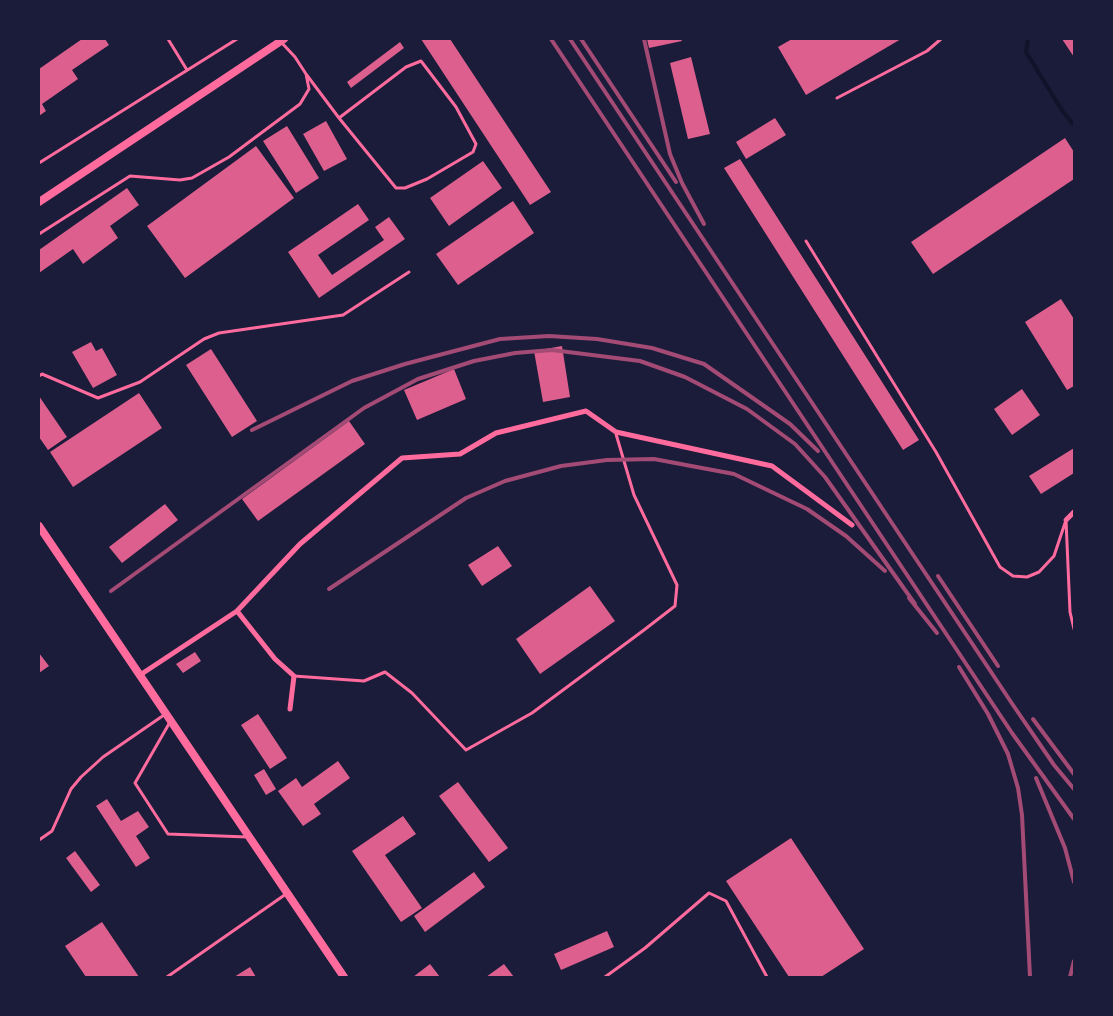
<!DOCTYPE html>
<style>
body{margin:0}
#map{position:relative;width:1113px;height:1016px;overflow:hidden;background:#1b1b3a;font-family:Mulish,sans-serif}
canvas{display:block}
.frame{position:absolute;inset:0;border:40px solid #1b1b3a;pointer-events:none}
</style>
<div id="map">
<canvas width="1113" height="1016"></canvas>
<div class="frame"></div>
</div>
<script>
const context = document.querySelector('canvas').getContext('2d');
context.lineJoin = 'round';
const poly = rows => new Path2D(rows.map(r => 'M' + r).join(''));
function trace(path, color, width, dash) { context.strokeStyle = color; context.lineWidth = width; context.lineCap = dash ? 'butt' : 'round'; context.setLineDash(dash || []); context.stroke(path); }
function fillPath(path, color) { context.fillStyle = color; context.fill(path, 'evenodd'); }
const stream = poly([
 [1028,39,1026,52,1063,112,1074,125]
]);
const building = poly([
 [82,39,105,39,109,45,72,70,78,79,42,104,46,111,39,116,39,69],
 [421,39,450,39,551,192,530,205],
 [647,39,681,39,682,41,649,48],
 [792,39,901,39,806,95,778,47],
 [1062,39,1074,39,1074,57],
 [400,42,404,48,351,88,347,82],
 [691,57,710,134,688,139,670,63],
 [775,118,786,135,746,159,736,142],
 [326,121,347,159,324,171,303,134],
 [287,126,319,178,296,193,263,141],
 [1065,138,1074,152,1074,179,933,274,911,242],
 [256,146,294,198,185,278,147,226],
 [740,159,919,440,903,450,724,168],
 [483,161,502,188,449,226,430,198],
 [127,188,139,205,110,226,118,238,83,264,73,249,39,273,39,250],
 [513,201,534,233,458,285,436,254],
 [358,204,369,220,318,255,332,275,384,240,375,227,389,217,405,239,319,298,288,252],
 [1061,299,1074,319,1074,386,1067,390,1025,322],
 [91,342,96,351,102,348,117,375,93,388,72,352],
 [562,346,570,397,543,402,534,351],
 [211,349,257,421,232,437,186,365],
 [454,369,466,399,417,420,404,390],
 [1022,389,1040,415,1012,435,994,409],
 [139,393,162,428,73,487,50,452],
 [39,396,67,437,48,450,39,437],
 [349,421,365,444,258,521,242,499],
 [1074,448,1074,473,1041,494,1029,476],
 [165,504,178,520,122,563,109,547],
 [498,546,512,566,482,586,468,565],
 [590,586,615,621,540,674,516,639],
 [195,652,201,661,183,673,176,664],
 [39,653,49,666,39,673],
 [258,714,287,758,270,769,241,725],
 [338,761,350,778,314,804,321,814,303,826,278,791,296,778,302,787],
 [264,769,276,789,266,795,254,775],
 [458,782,508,848,489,862,439,796],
 [107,799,121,821,138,811,149,827,136,836,150,858,136,867,96,806],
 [403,816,416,834,385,855,422,908,401,922,352,851],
 [791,838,864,949,821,977,789,977,726,881],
 [75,851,100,885,91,892,66,858],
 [474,872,485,887,425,932,414,916],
 [102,922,139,977,86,977,65,946],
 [607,931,614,947,561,970,554,954],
 [430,964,440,977,413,977],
 [504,964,514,977,486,977],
 [250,967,256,977,234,977]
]);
const service = poly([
 [168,39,187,70],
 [306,74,339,118,396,188,405,188,427,179,473,152,476,144,456,107,421,61,406,67,339,118],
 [837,98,927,51,941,39],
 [39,163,237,39],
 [39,234,130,176,180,180,192,178,229,157,300,104,309,89,306,74,295,57,281,42],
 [806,241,936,452,1000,567,1013,576,1027,577,1039,572,1054,556,1066,520,1070,612,1074,629],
 [39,376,42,374,98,398,140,382,204,339,219,333,343,315,409,272],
 [294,676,364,681,385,672,412,693,466,750,532,713,644,630,675,606,677,585,634,495,616,434],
 [170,722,135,783,168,834,247,837],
 [39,840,52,831,71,789,81,777,103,757,164,715],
 [167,977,286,894],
 [605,977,645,948,709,893,726,901,767,977]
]);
const minor = poly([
 [1066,520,1074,512],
 [237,611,300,544,402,458,460,454,496,433,586,411,616,432,772,466,852,525],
 [140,675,237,611,275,659,294,676,290,709]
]);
const secondary = poly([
 [39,526,344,977]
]);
const primary = poly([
 [39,202,284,39]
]);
const rail = poly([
 [551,39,1012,733,1074,819],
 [570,39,1013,705,1054,765,1074,789],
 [581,39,676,182],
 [644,39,670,154,682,183,704,224],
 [252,430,352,381,405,364,500,339,549,336,597,339,652,348,704,364,790,424,818,451],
 [938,576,998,666],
 [329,589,466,498,505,481,561,466,607,460,654,459,734,474,807,509,846,536,885,571],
 [111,591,364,408,418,379,474,361,515,353,552,350,640,361,685,377,747,409,795,444,825,477,915,604],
 [909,598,937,633],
 [959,667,988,714,1008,754,1018,788,1022,815,1030,977],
 [1033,719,1074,774],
 [1036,778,1065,848,1074,882],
 [1070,977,1074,961]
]);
trace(stream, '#12122b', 4);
fillPath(building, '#dd5f8e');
trace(service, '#ff6b9d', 3);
trace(minor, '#ff6b9d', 5);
trace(secondary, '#ff6b9d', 8);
trace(primary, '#ff6b9d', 8);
trace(rail, '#a44b75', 4);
</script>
